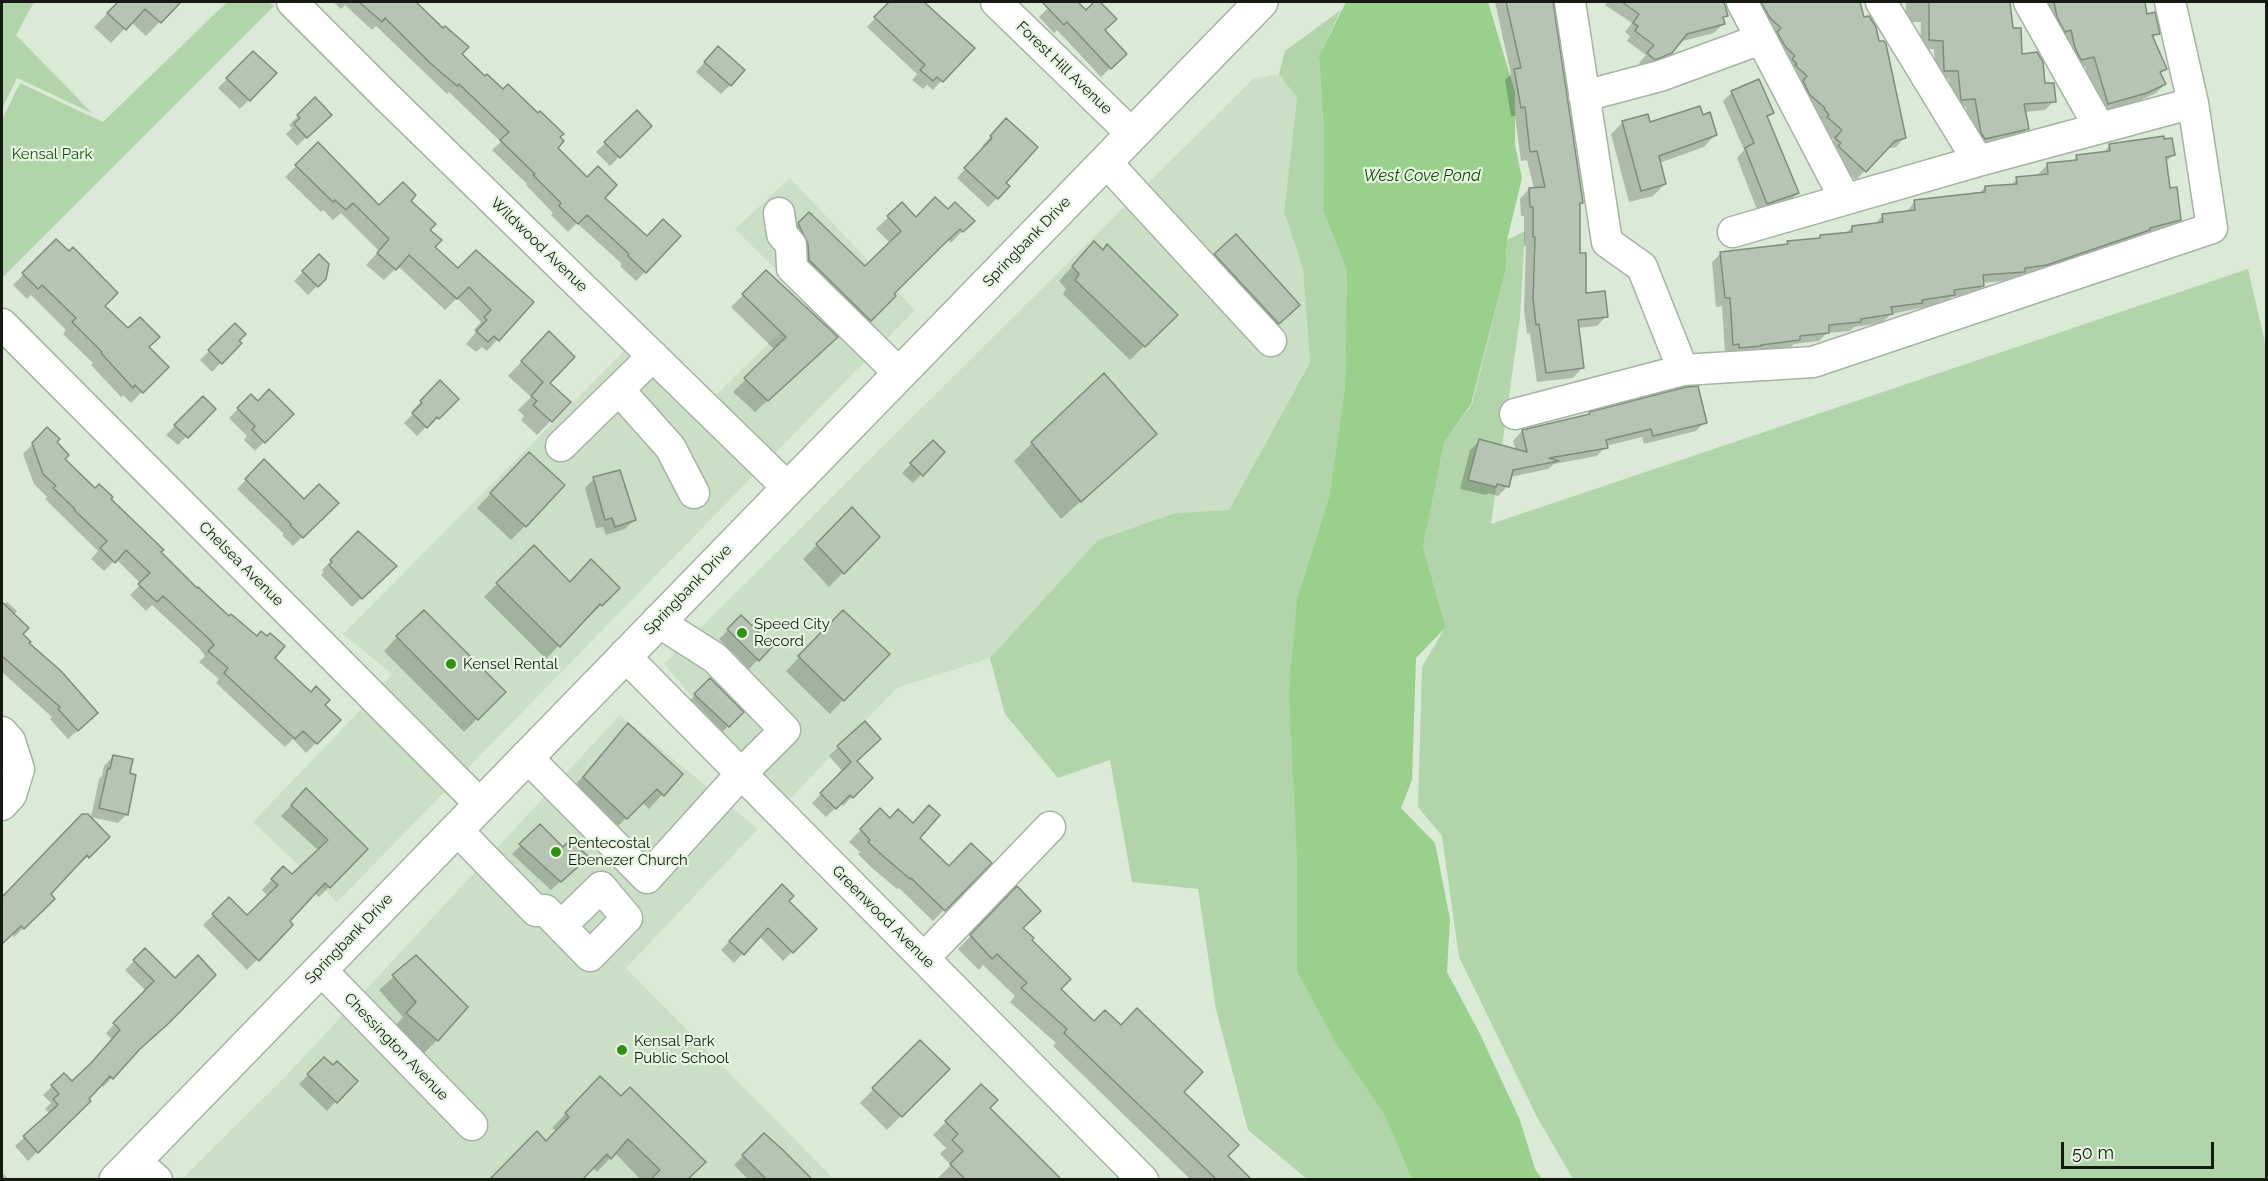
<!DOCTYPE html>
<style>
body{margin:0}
#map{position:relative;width:2268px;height:1181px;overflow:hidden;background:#daead6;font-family:Raleway,sans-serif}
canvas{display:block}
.frame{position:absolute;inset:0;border:3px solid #151a13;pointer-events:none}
.scale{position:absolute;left:2061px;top:1142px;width:153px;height:27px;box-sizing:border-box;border:3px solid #151a13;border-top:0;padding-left:8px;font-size:18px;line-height:21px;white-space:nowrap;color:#151a13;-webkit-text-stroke:4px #e7f7e3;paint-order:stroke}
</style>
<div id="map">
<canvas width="2268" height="1181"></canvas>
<div class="frame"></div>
<div class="scale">50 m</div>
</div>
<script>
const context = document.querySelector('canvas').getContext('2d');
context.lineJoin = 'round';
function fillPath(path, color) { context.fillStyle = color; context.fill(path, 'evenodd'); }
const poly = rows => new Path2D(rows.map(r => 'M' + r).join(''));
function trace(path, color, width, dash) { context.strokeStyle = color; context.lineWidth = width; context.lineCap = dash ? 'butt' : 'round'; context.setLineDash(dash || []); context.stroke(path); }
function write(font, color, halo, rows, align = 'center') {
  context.font = font + ' Raleway,sans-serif'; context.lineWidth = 4.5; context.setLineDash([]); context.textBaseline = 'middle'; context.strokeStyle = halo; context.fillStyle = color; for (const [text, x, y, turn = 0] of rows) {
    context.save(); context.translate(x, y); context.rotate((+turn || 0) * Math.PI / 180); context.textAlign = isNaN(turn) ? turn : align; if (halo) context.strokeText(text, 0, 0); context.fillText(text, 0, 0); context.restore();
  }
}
const built = poly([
 [1279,74,1297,98,1284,212,1303,269,1310,361,1229,510,1175,513,1098,540,990,658,897,688,784,805,664,664,1253,79],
 [790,178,915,310,337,902,253,822,368,702,392,674,343,634,624,351,692,415,719,392,810,303,735,229],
 [620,715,758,829,626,968,834,1179,181,1180,287,1075]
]);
const green = poly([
 [2,2,34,2,16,35,92,113,17,78,2,109],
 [227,2,269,2,274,6,2,278,2,120,20,83,103,122],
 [1341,10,1319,56,1324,132,1323,210,1347,271,1345,387,1329,497,1297,599,1297,972,1336,1044,1384,1114,1412,1179,1307,1179,1248,1130,1216,1009,1198,889,1132,882,1110,760,1058,778,1005,714,990,658,1098,540,1175,513,1229,510,1310,362,1303,269,1284,212,1297,98,1279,74,1285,51],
 [1525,231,1520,318,1491,524,2248,269,2266,347,2266,1179,1573,1179,1536,1115,1459,957,1442,836,1418,807,1422,667,1446,626,1423,547,1444,443,1472,404,1506,269,1507,240]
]);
const water = poly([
 [1346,2,1488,2,1515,92,1515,145,1522,178,1507,240,1506,269,1471,404,1444,443,1423,547,1446,627,1416,658,1412,780,1401,808,1435,843,1450,919,1447,972,1480,1034,1520,1120,1535,1169,1542,1179,1412,1179,1384,1114,1336,1044,1297,972,1297,857,1289,692,1297,599,1329,497,1345,387,1347,271,1323,210,1324,132,1319,56]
]);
const shadow = poly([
 [119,2,179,2,146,36,131,22,111,43,94,27],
 [333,2,409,2,485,78,558,137,556,148,602,198,646,238,679,237,636,281,620,266,622,264,577,223,568,232,551,215,553,213,526,185,527,184,492,150,501,142,449,92,447,94,376,26,372,30,345,5,341,9],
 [890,2,923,2,972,48,933,90,927,85,923,89,912,80,917,74,867,27],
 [1054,2,1076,2,1086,12,1098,2,1114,19,1103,30,1125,54,1101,77,1057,30,1054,33,1039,17],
 [1495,2,1552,2,1582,202,1579,205,1578,254,1584,295,1606,316,1597,326,1577,328,1582,368,1573,378,1537,382,1530,333,1527,334,1524,309,1526,246,1524,246,1524,216,1521,216,1520,199,1529,189,1534,189,1527,160,1521,161,1515,116,1511,116,1505,80,1511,74],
 [1608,2,1714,2,1723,24,1714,33,1679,42,1661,62,1645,68,1639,63,1646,55,1627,41,1630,36,1625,32,1632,23,1605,5],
 [1755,2,1858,2,1905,137,1896,147,1885,149,1856,180,1830,156,1827,147,1834,140,1819,127,1755,15,1762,8],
 [1906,2,2008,2,2012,30,2020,56,2054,101,2045,110,2024,112,2027,129,2018,138,1975,147,1972,142,1966,107,1952,108,1949,79,1936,80,1934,49,1920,49,1921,22,1906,22],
 [2038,2,2143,2,2146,16,2158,33,2152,39,2165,68,2160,74,2165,84,2156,93,2137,102,2099,112,2085,66,2072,68],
 [253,53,275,73,240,109,218,88],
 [709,57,730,85,721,94,696,72],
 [1732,92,1772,113,1766,118,1798,193,1789,202,1758,212,1737,158,1744,150,1723,101],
 [315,99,330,115,297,146,286,134,292,128,289,125],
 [637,112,650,126,610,166,596,152],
 [1702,117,1716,134,1704,147,1659,163,1665,184,1653,196,1629,202,1611,134,1623,122,1649,124],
 [998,129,1004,183,1008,187,988,207,957,178,984,148,982,146],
 [318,144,379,207,409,201,428,230,433,247,458,269,532,302,487,351,482,347,476,352,466,344,476,332,474,330,481,322,457,298,445,310,398,266,384,280,366,265,379,251,341,213,333,220,323,210,321,212,285,177],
 [2110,145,2173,155,2165,163,2169,190,2180,220,2171,229,2036,274,2019,276,2015,280,1982,283,1983,286,1974,295,1951,297,1945,303,1891,314,1882,323,1854,327,1850,331,1827,333,1819,341,1794,344,1790,348,1753,353,1725,353,1722,306,1716,307,1712,262,1721,253,1784,246,1788,243,1845,234,1852,227,1874,225,1883,215,1906,213,1915,201,1978,195,1985,187,2010,186,2017,179,2039,176,2038,174,2047,165,2071,162,2077,157,2102,154],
 [902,204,916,219,972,221,951,243,947,239,892,294,894,296,858,332,787,236,809,214,865,268,890,243,876,229],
 [56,241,69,253,103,306,167,367,131,403,123,395,121,397,91,365,93,363,63,334,66,330,31,295,27,299,13,285],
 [1102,251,1176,315,1130,360,1063,294,1066,289,1059,281,1081,257],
 [1216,255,1284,319,1264,337,1202,269],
 [319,256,324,279,308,295,294,281],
 [766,272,824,349,755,412,733,392,775,350,731,307],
 [235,325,237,341,240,343,212,372,200,360],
 [535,347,548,384,568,403,537,435,521,420,524,416,518,410,531,397,508,376],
 [440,382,456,399,429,427,428,425,417,436,404,423,414,413,412,411],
 [251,396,258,403,292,414,255,451,244,440,247,436,229,418],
 [203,398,214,409,178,445,166,435],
 [1590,414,1705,422,1696,431,1644,444,1642,437,1606,446,1597,456,1554,464,1548,469,1510,477,1507,487,1498,496,1488,493,1486,495,1460,489,1470,450,1479,441,1516,451,1513,441,1522,431,1588,416],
 [47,429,63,459,95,490,109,499,197,590,339,720,306,753,293,739,285,747,216,683,219,679,199,662,205,656,200,649,152,605,146,611,130,595,141,584,116,559,104,571,91,559,98,551,45,499,47,497,34,484,23,454],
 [933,442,943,452,913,483,902,473],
 [1032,443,1136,452,1061,519,1014,461],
 [264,461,304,501,337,503,293,546,282,535,284,534,237,489],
 [515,467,525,526,511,540,477,508],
 [594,479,634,520,625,529,606,535,603,527,596,528,585,488],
 [852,510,878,537,829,587,803,559],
 [358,534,395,566,352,607,321,575,324,572,322,570],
 [534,547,570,584,618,588,588,618,586,616,546,659,484,597],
 [7,602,17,611,13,615,21,634,87,722,68,739,50,719,52,717,2,672,2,603,3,605],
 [741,617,771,646,749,669,719,639],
 [829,626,843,700,830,714,786,671],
 [397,637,504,692,464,732,384,651],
 [710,680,742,712,719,735,686,704],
 [865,723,855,761,871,778,843,806,840,803,826,817,812,803,843,772,829,756],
 [615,739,681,774,649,809,642,802,612,832,570,791],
 [113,756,127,814,118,823,91,817,99,779,102,776,104,766],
 [306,790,366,849,319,897,314,893,288,921,291,925,247,970,203,925,229,899,247,917,268,896,262,890,273,878,293,876,319,851,281,816],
 [880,810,890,819,918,838,948,868,989,863,933,921,899,888,897,889,871,867,858,854,860,852,849,842],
 [540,826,578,866,551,890,512,854],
 [65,832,108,837,79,865,77,863,48,894,44,908,14,937,11,933,2,943,2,900],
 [1017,888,1021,928,1059,989,1249,1180,1191,1180,1053,1046,1056,1043,1010,1002,1015,996,983,965,979,970,958,949],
 [773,895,787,901,815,929,783,961,759,936,734,963,721,950],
 [145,950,175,980,136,1051,112,1078,103,1087,100,1085,87,1099,88,1101,28,1161,15,1146,50,1114,45,1109,51,1103,43,1095,64,1075,72,1083,112,1040,106,1033,146,991,125,970],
 [416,957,437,1040,423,1054,394,1027,403,1017,379,990],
 [920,1042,948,1069,887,1130,860,1103],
 [324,1059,355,1081,327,1111,299,1084],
 [981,1086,988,1108,1060,1180,938,1178,951,1165,940,1154,946,1148,933,1135],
 [586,1092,621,1098,703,1162,686,1180,641,1180,615,1153,597,1172,592,1167,583,1177,585,1180,492,1180,537,1134,546,1142,556,1131,552,1128],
 [764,1135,810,1180,749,1180,734,1165],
 [2,1172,9,1180,2,1180]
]);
const building = poly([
 [118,2,181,2,161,23,145,9,126,30,107,13,118,2],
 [359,2,416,2,443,28,445,26,469,47,462,54,485,76,487,74,503,89,508,84,538,113,540,111,564,134,560,137,564,141,558,148,587,177,598,166,617,185,605,198,647,236,663,219,681,236,646,273,628,256,629,254,587,215,578,224,559,206,561,203,533,175,535,174,500,140,509,132,459,84,457,86,430,63,385,18,382,22,359,2],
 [889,2,924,2,975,48,943,82,937,77,933,81,920,70,925,65,874,17,889,2],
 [1042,2,1078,2,1086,10,1094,2,1100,2,1117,19,1105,30,1127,54,1111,69,1067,22,1064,25,1042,2],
 [1506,2,1553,2,1582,196,1583,203,1580,203,1580,253,1586,253,1586,293,1605,291,1608,317,1578,320,1584,368,1546,373,1539,324,1536,325,1533,299,1535,237,1533,237,1533,207,1530,207,1529,188,1545,187,1537,151,1530,152,1525,107,1521,108,1514,69,1521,68,1506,2],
 [1622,2,1724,2,1728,16,1723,17,1725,24,1687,34,1672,53,1655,60,1647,53,1654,45,1635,31,1638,26,1633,23,1639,14,1622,2],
 [1761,2,1860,2,1864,17,1869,16,1876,27,1879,41,1884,41,1886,44,1906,138,1895,141,1866,172,1838,146,1841,143,1835,138,1842,130,1827,117,1829,115,1824,109,1825,108,1810,95,1803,81,1807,76,1795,65,1797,64,1792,59,1795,56,1785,46,1777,32,1781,28,1770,18,1761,2],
 [1929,2,2010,2,2013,28,2021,28,2022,54,2037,52,2043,62,2045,83,2054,83,2056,102,2024,104,2029,129,1985,139,1981,133,1975,99,1961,100,1958,71,1944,71,1943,41,1929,40,1929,2],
 [2054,2,2145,2,2147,14,2155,12,2160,34,2152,35,2167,69,2160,72,2166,84,2147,93,2108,104,2094,57,2081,60,2075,48,2071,30,2065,32,2057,17,2054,2],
 [718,46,745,70,731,86,704,62,718,46],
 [253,51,277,73,250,101,226,78,253,51],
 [1759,79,1774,113,1767,116,1799,193,1767,204,1745,148,1754,143,1731,91,1759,79],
 [315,97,332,115,307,138,294,124,300,118,297,115,315,97],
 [1700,106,1703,115,1710,112,1717,135,1659,156,1666,184,1641,191,1622,121,1648,114,1650,122,1700,106],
 [637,110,652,126,620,158,604,142,637,110],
 [1006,118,1038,147,1006,183,1010,186,998,199,964,168,992,138,990,136,1006,118],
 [2164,136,2164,139,2172,138,2175,155,2166,157,2170,188,2177,187,2181,220,2150,228,2150,230,2047,265,2025,268,2025,272,1983,275,1984,286,1954,290,1955,295,1922,300,1923,303,1891,307,1893,314,1861,319,1861,322,1829,325,1829,333,1800,336,1800,340,1761,345,1761,346,1739,348,1739,344,1733,345,1730,298,1725,298,1720,252,1788,244,1787,241,1820,238,1820,235,1852,232,1852,226,1883,222,1882,214,1915,210,1914,200,1985,192,1985,186,2017,184,2016,177,2048,174,2047,163,2077,160,2076,155,2110,151,2109,144,2164,136],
 [318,142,379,205,403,182,416,195,411,201,436,224,430,230,442,240,435,247,458,268,476,250,534,302,499,341,494,336,488,342,476,331,487,320,484,317,491,310,469,287,457,299,409,255,396,270,377,253,389,239,353,203,346,210,335,200,333,202,295,165,318,142],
 [935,197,948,209,955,202,975,221,963,232,960,229,945,243,894,294,896,296,871,321,809,260,808,244,798,223,809,212,865,266,901,231,887,216,902,202,916,217,935,197],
 [1236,234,1300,305,1279,324,1214,254,1236,234],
 [56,239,69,251,73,247,118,293,105,306,128,328,140,317,160,337,149,347,169,367,143,393,135,385,133,388,101,353,102,352,72,322,76,318,42,285,38,289,22,273,56,239],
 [1094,241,1103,250,1107,244,1178,315,1145,347,1075,280,1079,274,1072,266,1094,241],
 [319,254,329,264,326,279,318,287,302,271,319,254],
 [766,270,838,337,768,401,744,378,786,337,742,294,766,270],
 [235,323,246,334,239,341,242,343,222,364,208,350,235,323],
 [549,331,575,357,550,383,571,402,552,422,533,405,537,401,531,396,543,382,521,361,549,331],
 [1104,373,1157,434,1081,502,1031,442,1104,373],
 [440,380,459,399,439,419,437,417,427,428,412,413,422,403,420,401,440,380],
 [1698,386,1707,423,1653,436,1651,429,1606,440,1608,448,1549,458,1559,461,1513,470,1509,487,1497,484,1496,487,1468,480,1479,439,1527,452,1522,430,1590,414,1589,412,1686,387,1698,386],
 [269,389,294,414,265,443,252,430,255,426,237,408,251,394,258,401,269,389],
 [203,396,216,409,188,438,174,425,203,396],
 [47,427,60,439,57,442,69,455,65,459,95,488,99,484,113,497,111,499,164,550,161,552,197,588,198,587,229,616,231,614,257,636,261,631,267,636,270,633,285,646,275,658,311,692,316,686,330,700,325,705,341,720,317,744,303,731,295,739,224,673,228,668,208,651,214,645,209,639,163,596,157,602,138,584,150,573,126,550,115,563,100,548,107,541,74,510,75,509,53,488,56,486,43,474,32,443,47,427],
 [933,440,945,452,923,476,910,463,933,440],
 [529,452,565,485,526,527,490,493,529,452],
 [264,459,304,499,319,484,339,503,303,538,290,525,291,524,245,479,264,459],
 [620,470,636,520,615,527,612,518,605,520,593,477,620,470],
 [852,507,880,537,844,574,816,544,852,507],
 [358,531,397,566,362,599,329,565,332,562,330,560,358,531],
 [534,545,570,582,591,559,620,588,602,606,600,604,560,647,496,583,534,545],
 [2,602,29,628,23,634,31,642,29,643,61,671,98,713,78,731,58,709,60,707,2,656,2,602],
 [424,610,506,692,478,720,396,636,424,610],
 [843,610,890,654,844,701,798,656,843,610],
 [741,615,773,646,759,661,727,629,741,615],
 [710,678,744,712,729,727,694,694,710,678],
 [865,721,881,739,857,761,873,778,853,798,850,795,836,809,820,793,851,762,837,746,865,721],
 [628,723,683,774,664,796,657,789,627,819,583,777,628,723],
 [113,755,133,759,130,773,136,775,128,815,99,808,108,768,110,769,113,755],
 [306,788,368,849,330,888,325,883,290,921,293,925,259,961,212,914,229,897,247,915,278,885,271,879,283,866,292,874,328,840,291,805,306,788],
 [929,805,940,815,920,838,949,866,971,843,992,863,945,911,911,878,910,879,883,856,868,842,870,840,860,829,880,808,890,818,898,809,913,823,929,805],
 [82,814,88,814,110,837,89,858,87,855,51,894,55,899,24,929,21,926,2,944,2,897,82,814],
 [540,824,563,847,570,840,589,857,561,882,519,844,540,824],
 [782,884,794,896,789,901,817,929,793,953,768,928,744,955,729,941,782,884],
 [1017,886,1041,911,1023,928,1034,938,1032,940,1071,979,1061,989,1094,1021,1105,1010,1121,1025,1137,1008,1203,1072,1184,1092,1239,1145,1228,1156,1251,1179,1216,1179,1064,1033,1067,1029,1021,988,1027,983,997,954,992,959,970,935,1017,886],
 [145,948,175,978,198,955,216,975,169,1023,140,1049,113,1079,110,1076,89,1099,91,1101,38,1153,23,1136,58,1105,53,1099,59,1094,51,1085,64,1073,72,1081,91,1063,120,1030,113,1023,154,981,133,960,145,948],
 [416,955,468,1007,438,1041,406,1013,416,1002,392,975,416,955],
 [920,1040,950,1069,902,1117,872,1088,920,1040],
 [324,1057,333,1065,337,1061,358,1081,337,1103,307,1074,324,1057],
 [600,1076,621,1096,630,1087,706,1162,688,1179,651,1179,660,1170,628,1139,611,1159,607,1154,583,1179,490,1179,537,1131,546,1141,569,1117,565,1113,600,1076],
 [981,1084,998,1100,990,1108,1061,1179,965,1179,950,1164,963,1151,952,1140,958,1134,945,1121,981,1084],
 [764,1133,783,1150,812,1179,766,1179,742,1155,764,1133]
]);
const minor = poly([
 [292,2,387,97,787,487],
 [996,2,1133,135],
 [1570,2,1607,242,1642,267,1683,370],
 [1742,2,1845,199],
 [1881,2,1978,161],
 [2029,2,2099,127],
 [2170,2,2193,103],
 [1584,96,1660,76,1761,39],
 [1106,162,1271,341],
 [779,213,782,234,791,245,792,268,899,373],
 [2,324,480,804],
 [619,390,670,447,694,493],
 [1515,414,1683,370,1813,362,2212,228,2193,103,1978,161,1733,232],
 [561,446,653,356],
 [624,655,1143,1180],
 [2,732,10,741,19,769,11,795,2,805],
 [526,756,647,878,741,774,785,730,715,658,657,621],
 [456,829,536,911,545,910,590,956,627,918,601,887,561,926],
 [924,958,1050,827],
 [320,969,472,1125],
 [135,1160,157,1180]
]);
const major = poly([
 [116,1180,1261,2]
]);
const markers = [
 [742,633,6,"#309212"],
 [451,664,6,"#309212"],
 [556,852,6,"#309212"],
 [622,1050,6,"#309212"]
];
const streetNames = [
 ["Forest Hill Avenue",1064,68,44],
 ["Springbank Drive",1027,242,-46],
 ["Wildwood Avenue",539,245,44],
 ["Chelsea Avenue",241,564,45],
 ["Springbank Drive",688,590,-46],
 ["Greenwood Avenue",883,917,45],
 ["Springbank Drive",349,939,-46],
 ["Chessington Avenue",396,1047,46]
];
const parkNames = [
 ["Kensal Park",52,154]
];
const poiNames = [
 ["Speed City",754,624],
 ["Record",754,641],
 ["Kensel Rental",463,664],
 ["Pentecostal",568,843],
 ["Ebenezer Church",568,860],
 ["Kensal Park",634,1041],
 ["Public School",634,1058]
];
const waterNames = [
 ["West Cove Pond",1422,176]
];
fillPath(built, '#cadfc6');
fillPath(green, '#b1d4aa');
fillPath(water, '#98d08c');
fillPath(shadow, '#0003');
fillPath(building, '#b6c5b3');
trace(building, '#7e8d7b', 1.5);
trace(minor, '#a5b4a2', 33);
trace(major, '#a5b4a2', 36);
trace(minor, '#fff', 30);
trace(major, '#fff', 33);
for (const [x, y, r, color] of markers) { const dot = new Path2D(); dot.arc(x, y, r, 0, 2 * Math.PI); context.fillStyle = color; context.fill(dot); trace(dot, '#e7f7e3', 2); }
write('15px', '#151a13', '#e7f7e3', streetNames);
write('15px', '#1a4f0c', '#e7f7e3', parkNames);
write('15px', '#151a13', '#e7f7e3', poiNames, 'left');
write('italic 16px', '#104600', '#e7f7e3', waterNames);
</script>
